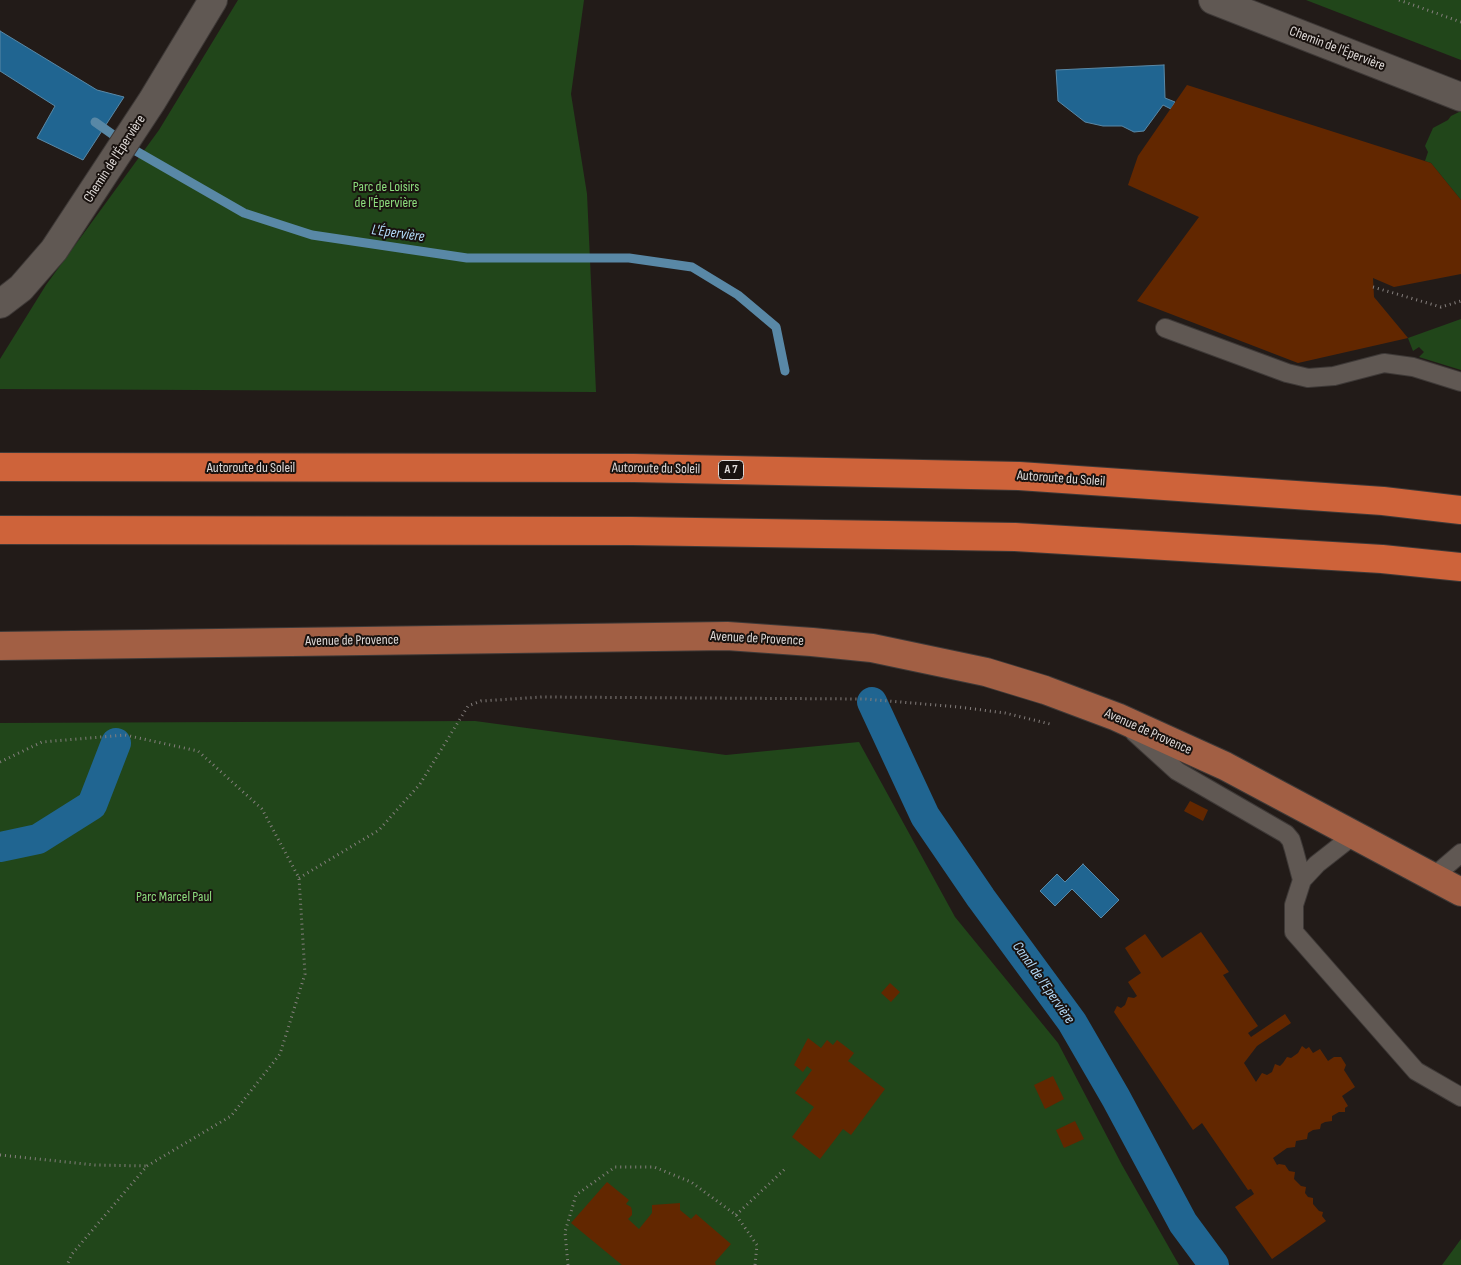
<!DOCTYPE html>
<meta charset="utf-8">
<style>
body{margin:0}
canvas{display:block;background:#221b18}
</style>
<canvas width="1461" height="1265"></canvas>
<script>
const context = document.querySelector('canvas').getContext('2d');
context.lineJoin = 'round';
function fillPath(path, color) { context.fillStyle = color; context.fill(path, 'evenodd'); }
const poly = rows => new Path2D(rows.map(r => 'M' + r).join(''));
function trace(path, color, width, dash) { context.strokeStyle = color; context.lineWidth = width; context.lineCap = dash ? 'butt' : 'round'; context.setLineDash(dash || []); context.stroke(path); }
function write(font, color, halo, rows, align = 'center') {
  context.font = font + ' "Sofia Sans Condensed",sans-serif'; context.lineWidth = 4; context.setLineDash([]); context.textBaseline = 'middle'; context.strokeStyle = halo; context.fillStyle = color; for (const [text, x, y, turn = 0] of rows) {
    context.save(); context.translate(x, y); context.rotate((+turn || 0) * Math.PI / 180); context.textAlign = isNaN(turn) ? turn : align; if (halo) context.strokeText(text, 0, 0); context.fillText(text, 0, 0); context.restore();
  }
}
const green = poly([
 [238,0,584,0,571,94,587,194,596,392,0,389,0,359,46,285,159,130],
 [1306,0,1461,0,1461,60],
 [1461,111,1461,200,1431,163,1425,161,1428,152,1425,146,1433,128,1448,120,1451,116],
 [1461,319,1461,370,1419,357,1424,352,1419,347,1413,351,1408,338],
 [475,721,726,755,859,742,955,917,1058,1043,1122,1165,1179,1265,0,1265,0,723],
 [1461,1239,1461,1265,1442,1265]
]);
const water = poly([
 [0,31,97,90,124,97,83,160,37,138,55,106,0,71,0,31],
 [1164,65,1165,98,1175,102,1171,109,1163,105,1144,131,1134,132,1122,126,1103,126,1085,122,1058,101,1056,70,1164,65],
 [1083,864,1119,900,1101,918,1072,889,1055,906,1040,891,1057,874,1065,882,1083,864]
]);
const stream = poly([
 [95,122,136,151,244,213,312,235,467,258,629,258,692,267,738,295,776,327,785,371]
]);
const canal = poly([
 [872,702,925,816,981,898,1072,1022,1116,1098,1183,1223,1214,1265],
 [0,847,38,839,92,805,116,743]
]);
const building = poly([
 [1187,85,1431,163,1461,200,1461,274,1394,287,1373,278,1374,297,1408,338,1298,363,1137,301,1199,217,1128,185,1138,156],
 [1190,801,1208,810,1203,821,1184,811],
 [1201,932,1229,972,1223,975,1258,1026,1248,1033,1251,1037,1285,1014,1291,1023,1257,1046,1244,1063,1256,1082,1262,1073,1267,1075,1272,1072,1275,1064,1280,1066,1283,1063,1287,1057,1291,1058,1298,1053,1302,1046,1306,1049,1309,1047,1313,1053,1320,1049,1328,1061,1334,1057,1341,1057,1346,1065,1344,1070,1355,1087,1342,1096,1348,1106,1345,1108,1345,1112,1339,1112,1332,1116,1332,1121,1325,1122,1321,1124,1320,1129,1313,1130,1308,1133,1307,1139,1296,1141,1295,1147,1287,1148,1273,1158,1277,1165,1279,1164,1285,1165,1289,1171,1295,1172,1294,1179,1301,1186,1306,1187,1305,1193,1308,1197,1313,1198,1313,1204,1319,1211,1323,1212,1322,1216,1326,1221,1272,1259,1235,1207,1254,1194,1251,1189,1248,1190,1202,1123,1193,1130,1114,1012,1117,1006,1121,1008,1125,1005,1128,997,1134,998,1137,996,1128,982,1141,973,1125,948,1145,934,1162,958],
 [890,983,900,992,891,1002,881,993],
 [808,1038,821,1048,827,1040,833,1045,837,1040,854,1053,848,1061,885,1089,851,1135,843,1129,820,1159,792,1137,814,1107,795,1093,812,1070,807,1066,803,1072,794,1065],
 [1053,1076,1064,1099,1045,1109,1034,1085],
 [1075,1121,1084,1139,1064,1148,1056,1130],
 [607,1182,629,1200,626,1204,631,1207,632,1211,632,1215,628,1219,639,1229,652,1213,652,1205,680,1203,680,1210,691,1219,696,1214,731,1244,715,1262,716,1265,622,1265,571,1223]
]);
const path = poly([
 [1399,0,1461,22],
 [1373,287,1441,307,1461,301],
 [0,762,42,742,125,735,198,751,262,809,299,878,305,974,280,1054,231,1116,147,1166,72,1254,67,1265],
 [299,878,379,830,420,784,468,706,481,701,542,697,865,699,959,707,1005,713,1050,724],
 [0,1155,95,1165,147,1166],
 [736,1215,787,1167],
 [568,1265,565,1232,576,1195,615,1167,654,1167,691,1182,736,1215,757,1245,755,1265]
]);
const lane = poly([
 [1165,328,1287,373,1308,378,1334,376,1384,363,1413,367,1461,382],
 [1134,732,1177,771,1286,834,1291,840,1294,850,1302,880],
 [1354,835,1317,864,1302,880,1294,905,1294,932,1416,1071,1461,1097],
 [1433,877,1461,853]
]);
const street = poly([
 [1213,0,1461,97],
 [0,304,21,288,54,250,152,101,213,0]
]);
const primary = poly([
 [0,646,727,636,812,642,872,648,986,672,1045,690,1117,717,1225,766,1461,892]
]);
const highway = poly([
 [0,467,634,468,1019,476,1383,501,1461,510],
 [0,530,632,531,1015,537,1382,559,1461,567]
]);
const shields = [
 [731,470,25]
];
const shieldNames = [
 ["A 7",731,470]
];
const streetNames = [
 ["Chemin de l'Épervière",1337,49,21],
 ["Chemin de l'Épervière",115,159,-57],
 ["Autoroute du Soleil",251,468],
 ["Autoroute du Soleil",656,469,1],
 ["Autoroute du Soleil",1061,479,4],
 ["Avenue de Provence",757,639,3],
 ["Avenue de Provence",352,641,-1],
 ["Avenue de Provence",1148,732,24]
];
const parkNames = [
 ["Parc de Loisirs",386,187],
 ["de l'Épervière",386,203],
 ["Parc Marcel Paul",174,897]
];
const waterNames = [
 ["L'Épervière",398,234,8],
 ["Canal de l'Epervière",1043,983,55]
];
fillPath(green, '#21461a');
fillPath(water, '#206591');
trace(water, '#5988a6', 1);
trace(stream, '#5988a6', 9);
trace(canal, '#206591', 30);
fillPath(building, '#622700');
trace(lane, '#3e3937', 20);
trace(street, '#3e3937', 30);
trace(primary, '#3e3937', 30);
trace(highway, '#3e3937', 30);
trace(path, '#857f7d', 3, [1, 4]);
trace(lane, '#605853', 18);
trace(street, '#605853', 28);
trace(primary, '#a25f44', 28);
trace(highway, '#ce633a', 28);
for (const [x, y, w] of shields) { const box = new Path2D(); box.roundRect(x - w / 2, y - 9.5, w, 19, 4); context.fillStyle = '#19120f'; context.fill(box); trace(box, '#ded9d7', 1); }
write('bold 12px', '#ded9d7', null, shieldNames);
write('14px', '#ded9d7', '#19120f', streetNames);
write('14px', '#8dde7e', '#19120f', parkNames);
write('italic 15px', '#b2daf9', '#19120f', waterNames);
</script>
